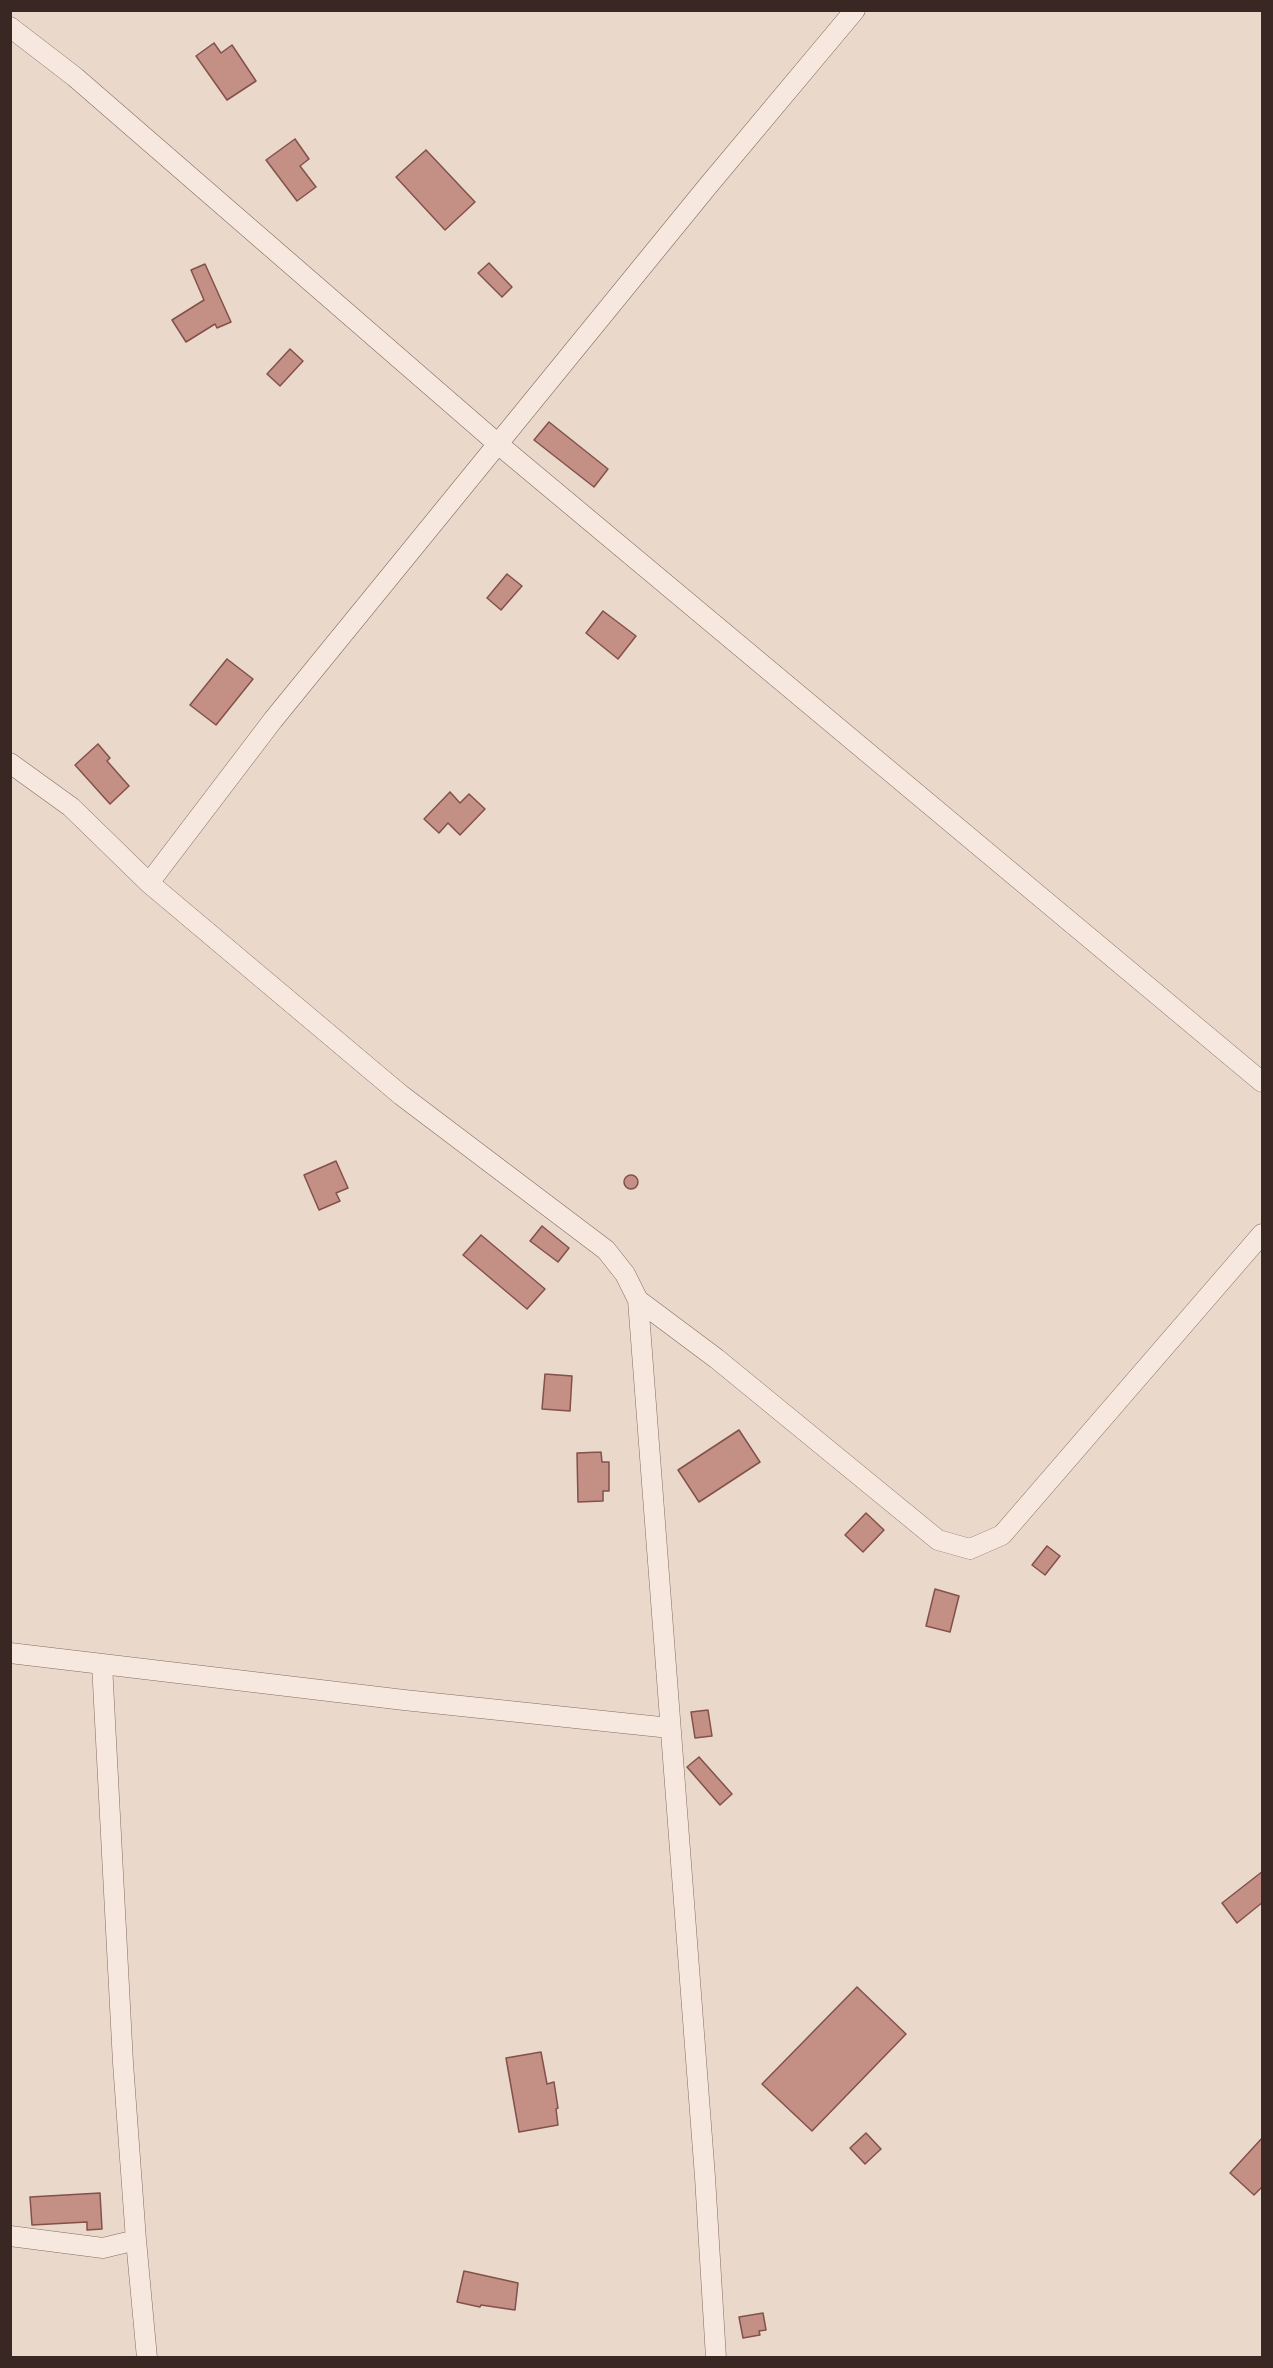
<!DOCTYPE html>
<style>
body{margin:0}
#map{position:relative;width:1273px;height:2368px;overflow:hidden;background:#ead9cb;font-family:"Times New Roman",serif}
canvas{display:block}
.frame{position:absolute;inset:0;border:12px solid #382723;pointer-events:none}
</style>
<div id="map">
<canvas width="1273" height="2368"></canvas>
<div class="frame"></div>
</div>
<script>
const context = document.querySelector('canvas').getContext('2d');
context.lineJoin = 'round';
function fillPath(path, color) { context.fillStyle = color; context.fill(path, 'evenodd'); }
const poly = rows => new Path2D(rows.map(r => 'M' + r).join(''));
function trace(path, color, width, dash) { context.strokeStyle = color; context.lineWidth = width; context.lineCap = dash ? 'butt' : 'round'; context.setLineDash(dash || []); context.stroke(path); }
const building = poly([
 [214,43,221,53,232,45,256,81,227,100,196,56,214,43],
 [295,139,309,159,300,166,316,187,297,201,266,160,295,139],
 [426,150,475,202,445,230,396,177,426,150],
 [489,263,512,287,502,297,478,273,489,263],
 [205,264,231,322,217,328,215,324,186,342,172,320,204,300,191,270,205,264],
 [290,349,303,361,280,386,267,374,290,349],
 [549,422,608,469,594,487,534,440,549,422],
 [507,574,522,586,501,610,487,598,507,574],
 [603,611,636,636,618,659,586,633,603,611],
 [227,659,253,679,216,725,190,705,227,659],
 [98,744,110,758,107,761,129,786,110,804,75,765,98,744],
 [450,792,460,803,469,794,485,809,460,835,448,823,439,833,424,819,450,792],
 [336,1161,348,1188,336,1193,340,1201,319,1210,304,1175,336,1161],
 '624 1182a7 7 0 1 1 14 0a7 7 0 1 1-14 0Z',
 [542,1226,569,1248,558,1262,530,1241,542,1226],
 [481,1235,545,1289,527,1309,463,1255,481,1235],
 [545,1374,572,1376,570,1411,542,1409,545,1374],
 [739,1430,760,1462,699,1502,678,1470,739,1430],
 [601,1452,602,1462,609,1462,609,1491,603,1491,603,1501,578,1502,577,1453,601,1452],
 [866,1513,884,1530,863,1552,845,1535,866,1513],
 [1047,1546,1060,1556,1045,1575,1032,1565,1047,1546],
 [935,1589,959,1596,950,1632,926,1626,935,1589],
 [708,1710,712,1736,695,1738,691,1712,708,1710],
 [699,1757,732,1794,720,1805,687,1767,699,1757],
 [1263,1871,1263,1902,1237,1923,1222,1903,1263,1871],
 [857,1987,906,2034,812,2131,762,2084,857,1987],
 [541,2052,547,2084,554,2082,558,2108,556,2109,558,2125,519,2132,506,2058,541,2052],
 [866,2133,881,2149,865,2164,850,2148,866,2133],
 [1263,2137,1263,2186,1254,2195,1230,2173,1263,2137],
 [100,2193,102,2229,87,2230,87,2222,32,2225,30,2197,100,2193],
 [464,2271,518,2283,515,2310,481,2305,480,2307,457,2302,464,2271],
 [763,2313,766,2330,759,2331,760,2335,743,2338,739,2317,763,2313]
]);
const street = poly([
 [10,27,75,77,498,444,1262,1082],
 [10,763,71,807,149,883,401,1095,606,1250,625,1274,638,1300,705,2177,716,2358],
 [149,883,273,720,707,187,855,10],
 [638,1300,717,1359,938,1540,970,1549,1002,1535,1262,1234],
 [10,1653,404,1700,670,1728],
 [102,1664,123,2063,136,2240,147,2358],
 [10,2236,103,2248,136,2240]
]);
fillPath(building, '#c48f85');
trace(building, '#82514a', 1.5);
trace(street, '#856b61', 21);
trace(street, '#f6e8de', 20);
</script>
